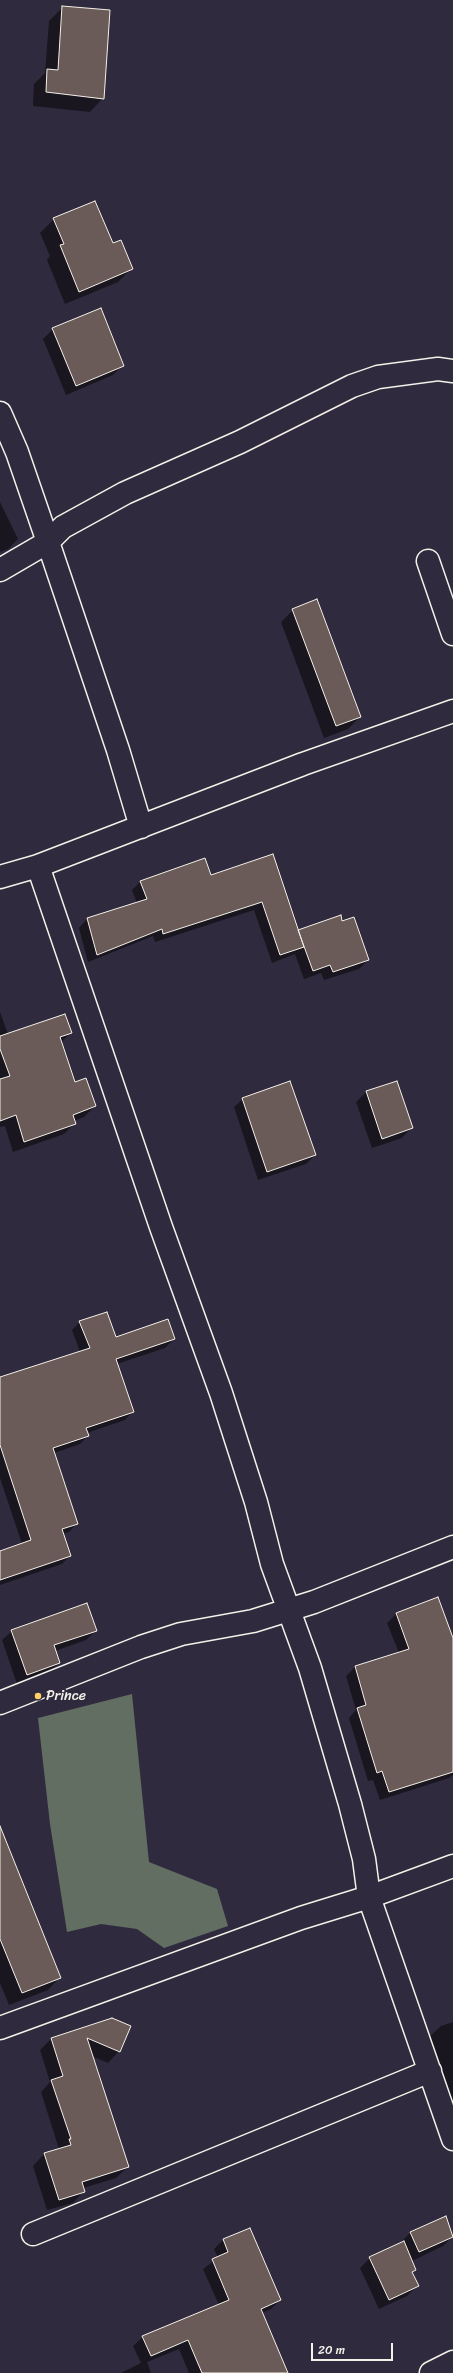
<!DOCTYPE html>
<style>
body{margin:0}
#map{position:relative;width:453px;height:2373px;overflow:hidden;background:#2f2a3d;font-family:Sriracha,sans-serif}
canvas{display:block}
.scale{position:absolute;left:311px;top:2343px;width:82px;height:18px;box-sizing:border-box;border:2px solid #f4f1e8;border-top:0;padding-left:5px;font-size:12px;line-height:14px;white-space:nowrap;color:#f4f1e8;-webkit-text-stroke:3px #2f2a3d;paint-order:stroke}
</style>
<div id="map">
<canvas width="453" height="2373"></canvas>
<div class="scale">20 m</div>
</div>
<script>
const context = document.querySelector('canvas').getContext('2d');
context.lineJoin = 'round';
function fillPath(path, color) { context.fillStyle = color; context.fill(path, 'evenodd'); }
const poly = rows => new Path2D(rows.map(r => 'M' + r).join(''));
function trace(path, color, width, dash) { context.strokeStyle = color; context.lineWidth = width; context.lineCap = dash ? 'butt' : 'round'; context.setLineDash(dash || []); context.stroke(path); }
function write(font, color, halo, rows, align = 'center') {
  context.font = font + ' Sriracha,sans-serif'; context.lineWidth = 4; context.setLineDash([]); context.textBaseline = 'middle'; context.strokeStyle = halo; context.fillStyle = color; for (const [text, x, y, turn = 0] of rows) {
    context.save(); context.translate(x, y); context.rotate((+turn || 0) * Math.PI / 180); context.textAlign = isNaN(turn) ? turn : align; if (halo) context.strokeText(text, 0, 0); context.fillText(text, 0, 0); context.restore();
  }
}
const green = poly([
 [132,1694,149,1862,217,1889,228,1926,164,1948,137,1929,101,1924,67,1932,50,1824,38,1718]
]);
const shadow = poly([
 [63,7,103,98,90,112,33,106,34,84,45,73,49,21],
 [54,219,112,244,132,268,118,282,65,304,47,260,50,256,40,233],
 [53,329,123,365,113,375,66,395,43,339],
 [0,502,18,539,8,549,0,552],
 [293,610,360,717,348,729,324,738,281,622],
 [272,855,298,932,342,922,368,960,359,969,324,980,321,973,304,979,295,954,272,963,254,910,155,942,153,936,88,962,79,928,87,919,137,903,132,890,141,881,210,876],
 [0,1012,8,1034,70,1033,61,1043,74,1083,95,1106,84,1117,74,1121,75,1123,64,1134,13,1152,5,1126,0,1127],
 [396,1082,411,1128,402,1138,372,1148,356,1102,366,1092],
 [243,1099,315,1155,306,1164,258,1180,234,1107],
 [80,1322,116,1338,174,1339,165,1348,117,1364,133,1411,125,1420,87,1433,88,1436,80,1444,54,1453,77,1523,69,1532,63,1534,70,1556,62,1564,0,1585,0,1552,22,1544,0,1478,0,1378,80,1352,72,1330],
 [396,1614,453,1641,453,1775,449,1778,380,1800,373,1780,368,1781,349,1718,356,1710,346,1676,355,1667,399,1653,387,1623],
 [12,1631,96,1631,86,1640,55,1651,59,1663,50,1672,17,1684,2,1640],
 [0,1831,7,1850,9,1849,60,1977,48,1990,9,2005,0,1983],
 [112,2019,119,2051,108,2063,92,2056,128,2167,116,2178,83,2188,84,2191,73,2203,47,2210,33,2166,44,2154,59,2149,41,2092,50,2082,40,2050,51,2039],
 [453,2022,453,2111,451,2112,429,2037,441,2026],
 [445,2218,453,2236,443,2246,412,2261,415,2269,411,2273,417,2286,407,2296,379,2309,360,2268,370,2258,400,2243,410,2233],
 [223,2240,280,2300,271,2309,262,2313,280,2373,189,2373,179,2349,147,2362,151,2373,121,2373,141,2363,133,2346,143,2337,219,2305,203,2269,218,2258,214,2249]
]);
const building = poly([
 [62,6,110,10,104,99,46,92,47,69,58,70,62,6],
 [95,201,113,243,121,240,133,269,79,292,60,245,64,244,53,218,95,201],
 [101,308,124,366,76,386,52,328,101,308],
 [317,599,361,717,336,726,292,609,317,599],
 [273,854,304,947,280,955,262,902,163,934,162,929,97,955,87,918,147,899,140,881,205,858,211,875,273,854],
 [341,915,342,921,354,917,369,960,333,972,330,965,313,971,298,930,341,915],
 [65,1014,72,1033,60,1037,75,1082,86,1078,96,1106,73,1115,76,1124,24,1142,16,1115,0,1121,0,1079,10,1076,0,1049,0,1036,65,1014],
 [290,1081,316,1155,267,1172,242,1098,290,1081],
 [397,1081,413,1128,382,1139,366,1091,397,1081],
 [107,1312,116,1337,168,1319,175,1339,116,1359,134,1412,86,1428,89,1436,53,1448,78,1524,62,1529,71,1556,0,1580,0,1551,31,1540,0,1445,0,1377,90,1348,79,1321,107,1312],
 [438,1597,453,1638,453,1772,389,1792,382,1771,377,1773,357,1708,366,1705,355,1666,409,1649,396,1613,438,1597],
 [87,1603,97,1631,54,1645,60,1663,27,1675,11,1630,87,1603],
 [0,1826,61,1978,22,1993,0,1939,0,1826],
 [112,2018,131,2026,120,2052,87,2038,129,2167,82,2182,85,2192,59,2200,44,2153,71,2145,69,2139,71,2139,51,2080,63,2076,51,2038,112,2018],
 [446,2216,453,2237,419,2252,410,2232,446,2216],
 [250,2228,281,2300,261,2309,288,2373,202,2373,188,2340,151,2356,142,2336,229,2300,212,2259,228,2252,223,2239,250,2228],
 [404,2241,416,2270,412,2272,419,2286,389,2300,369,2257,404,2241]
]);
const minor = poly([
 [0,413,17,452,48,542,118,750,141,827],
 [428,561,453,634],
 [0,570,48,542,63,527,125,493,240,442,352,386,378,377,438,369,453,371],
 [38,866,161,1227,221,1393,256,1502,272,1564,310,1668,350,1804,364,1859,369,1897,453,2139],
 [0,877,38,866,303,764,453,711],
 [0,1703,141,1647,181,1634,253,1621,314,1602,453,1547],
 [0,2028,301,1918,369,1897,453,1866],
 [33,2234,430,2071],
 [431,2373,453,2362]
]);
const markers = [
 [38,1696,4,"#ffd166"]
];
const poiNames = [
 ["Prince",46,1696]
];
fillPath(green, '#626e62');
fillPath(shadow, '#0007');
fillPath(building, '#6a5b58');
trace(building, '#f4f1e8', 1);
trace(minor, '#f4f1e8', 25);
trace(minor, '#2f2a3d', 22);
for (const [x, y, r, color] of markers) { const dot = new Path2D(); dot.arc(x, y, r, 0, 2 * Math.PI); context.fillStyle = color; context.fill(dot); trace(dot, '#2f2a3d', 1.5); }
write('14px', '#f4f1e8', '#2f2a3d', poiNames, 'left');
</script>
